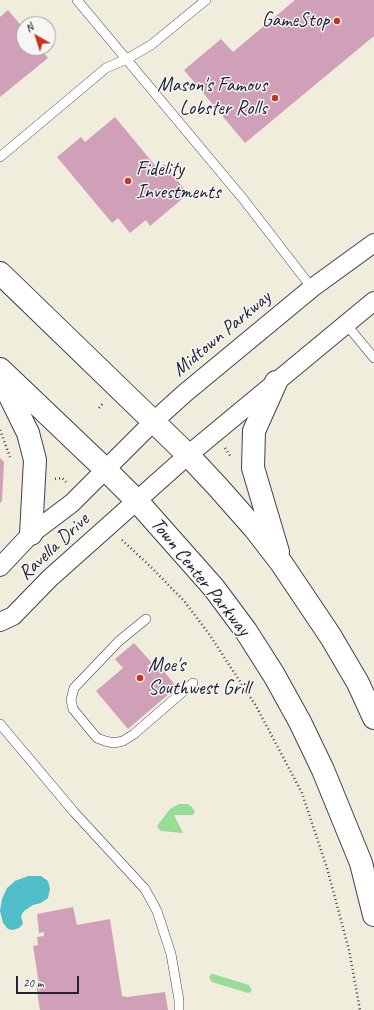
<!DOCTYPE html>
<style>
body{margin:0}
#map{position:relative;width:374px;height:1010px;overflow:hidden;background:#f0eddc;font-family:Caveat,sans-serif}
canvas{display:block}
.north{position:absolute;left:16px;top:16px;width:40px;height:40px;box-sizing:border-box;background:#f6f6f2;border:1px solid #a1a1a9;border-radius:50%;rotate:321deg;font-size:11px;font-weight:700;line-height:16px;text-align:center;color:#22223b}
.north::after{content:'';display:block;margin:auto;width:14px;height:18px;background:#c8321e;clip-path:polygon(50% 0,100% 100%,50% 72%,0 100%)}
.scale{position:absolute;left:16px;top:976px;width:63px;height:18px;box-sizing:border-box;border:2px solid #22223b;border-top:0;padding-left:5px;font-size:12px;line-height:14px;white-space:nowrap;color:#22223b;-webkit-text-stroke:3px #f6f6f2;paint-order:stroke}
</style>
<div id="map">
<canvas width="374" height="1010"></canvas>
<div class="north">N</div>
<div class="scale">20 m</div>
</div>
<script>
const context = document.querySelector('canvas').getContext('2d');
context.lineJoin = 'round';
function fillPath(path, color) { context.fillStyle = color; context.fill(path, 'evenodd'); }
const poly = rows => new Path2D(rows.map(r => 'M' + r).join(''));
function trace(path, color, width, dash) { context.strokeStyle = color; context.lineWidth = width; context.lineCap = dash ? 'butt' : 'round'; context.setLineDash(dash || []); context.stroke(path); }
function write(font, color, halo, rows, align = 'center') {
  context.font = font + ' Caveat,sans-serif'; context.lineWidth = 3; context.setLineDash([]); context.textBaseline = 'middle'; context.strokeStyle = halo; context.fillStyle = color; for (const [text, x, y, turn = 0] of rows) {
    context.save(); context.translate(x, y); context.rotate((+turn || 0) * Math.PI / 180); context.textAlign = isNaN(turn) ? turn : align; if (halo) context.strokeText(text, 0, 0); context.fillText(text, 0, 0); context.restore();
  }
}
const green = poly([
 [179,804,188,804,192,807,195,812,193,815,174,815,183,833,161,831,159,829,157,826,170,809],
 [211,974,213,974,249,985,252,990,251,992,248,993,212,982,209,977]
]);
const water = poly([
 [28,876,41,876,48,881,50,889,48,898,41,903,33,905,24,911,21,916,23,924,19,928,13,930,8,929,3,923,0,911,2,899,7,888,15,881]
]);
const building = poly([
 [295,0,374,0,374,36,245,143,184,70,221,39,233,52],
 [8,10,24,29,24,48,39,48,48,58,0,97,0,17],
 [115,117,158,169,164,164,188,194,150,226,146,220,130,233,118,218,112,223,57,157,81,137,85,142],
 [0,458,4,462,2,501,0,503],
 [134,643,152,663,147,666,150,670,157,663,177,687,128,729,96,691,123,668,115,659],
 [73,907,77,925,110,919,122,996,127,997,165,992,168,1010,40,1010,36,985,39,984,33,946,38,945,37,937,44,936,44,932,39,933,37,914]
]);
const path = poly([
 [99,408,104,402],
 [0,430,10,457],
 [225,448,231,457],
 [55,479,62,478,66,482],
 [122,540,152,568,185,602,209,634,256,706,302,793,327,868,349,950,360,1010]
]);
const service = poly([
 [77,0,244,200,312,288],
 [0,157,106,68,127,59,151,45,206,0],
 [346,324,374,358],
 [146,619,119,641,74,688,71,700,73,709,97,738,105,741,114,743,123,741,134,734,193,683],
 [0,724,74,812,145,889,157,911,171,954,179,1000,179,1010]
]);
const minor = poly([
 [0,567,31,534,72,503,154,421,185,393,312,288,374,243],
 [0,622,13,616,50,578,188,455,374,301]
]);
const secondary = poly([
 [0,273,188,455,217,486,255,529,282,564,331,637,358,683,374,718],
 [0,369,106,470,137,501,214,588,246,631,274,675,300,722,323,770,361,863,374,915],
 [1,378,28,433,35,460,31,534],
 [276,382,254,431,253,468,278,552]
]);
const markers = [
 [337,21,4,"#c8321e"],
 [275,98,4,"#c8321e"],
 [128,181,4,"#c8321e"],
 [140,678,4,"#c8321e"]
];
const poiNames = [
 ["GameStop",329,21],
 ["Mason's Famous",267,86],
 ["Lobster Rolls",267,109],
 ["Fidelity",136,170,"left"],
 ["Investments",136,193,"left"],
 ["Moe's",148,666,"left"],
 ["Southwest Grill",148,689,"left"]
];
const streetNames = [
 ["Midtown Parkway",222,334,-40],
 ["Ravella Drive",54,547,-43],
 ["Town Center Parkway",200,577,51]
];
fillPath(green, '#97dd97');
fillPath(water, '#50bec8');
fillPath(building, '#cfa0b8');
trace(service, '#414053', 10);
trace(minor, '#414053', 20);
trace(secondary, '#414053', 24);
trace(path, '#414053', 2.5, [1, 3]);
trace(service, '#fff', 9);
trace(minor, '#fff', 18);
trace(secondary, '#fff', 22);
for (const [x, y, r, color] of markers) { const dot = new Path2D(); dot.arc(x, y, r, 0, 2 * Math.PI); context.fillStyle = color; context.fill(dot); trace(dot, '#f6f6f2', 1.5); }
write('20px', '#22223b', '#f6f6f2', poiNames, 'right');
write('20px', '#22223b', '#f6f6f2', streetNames);
</script>
